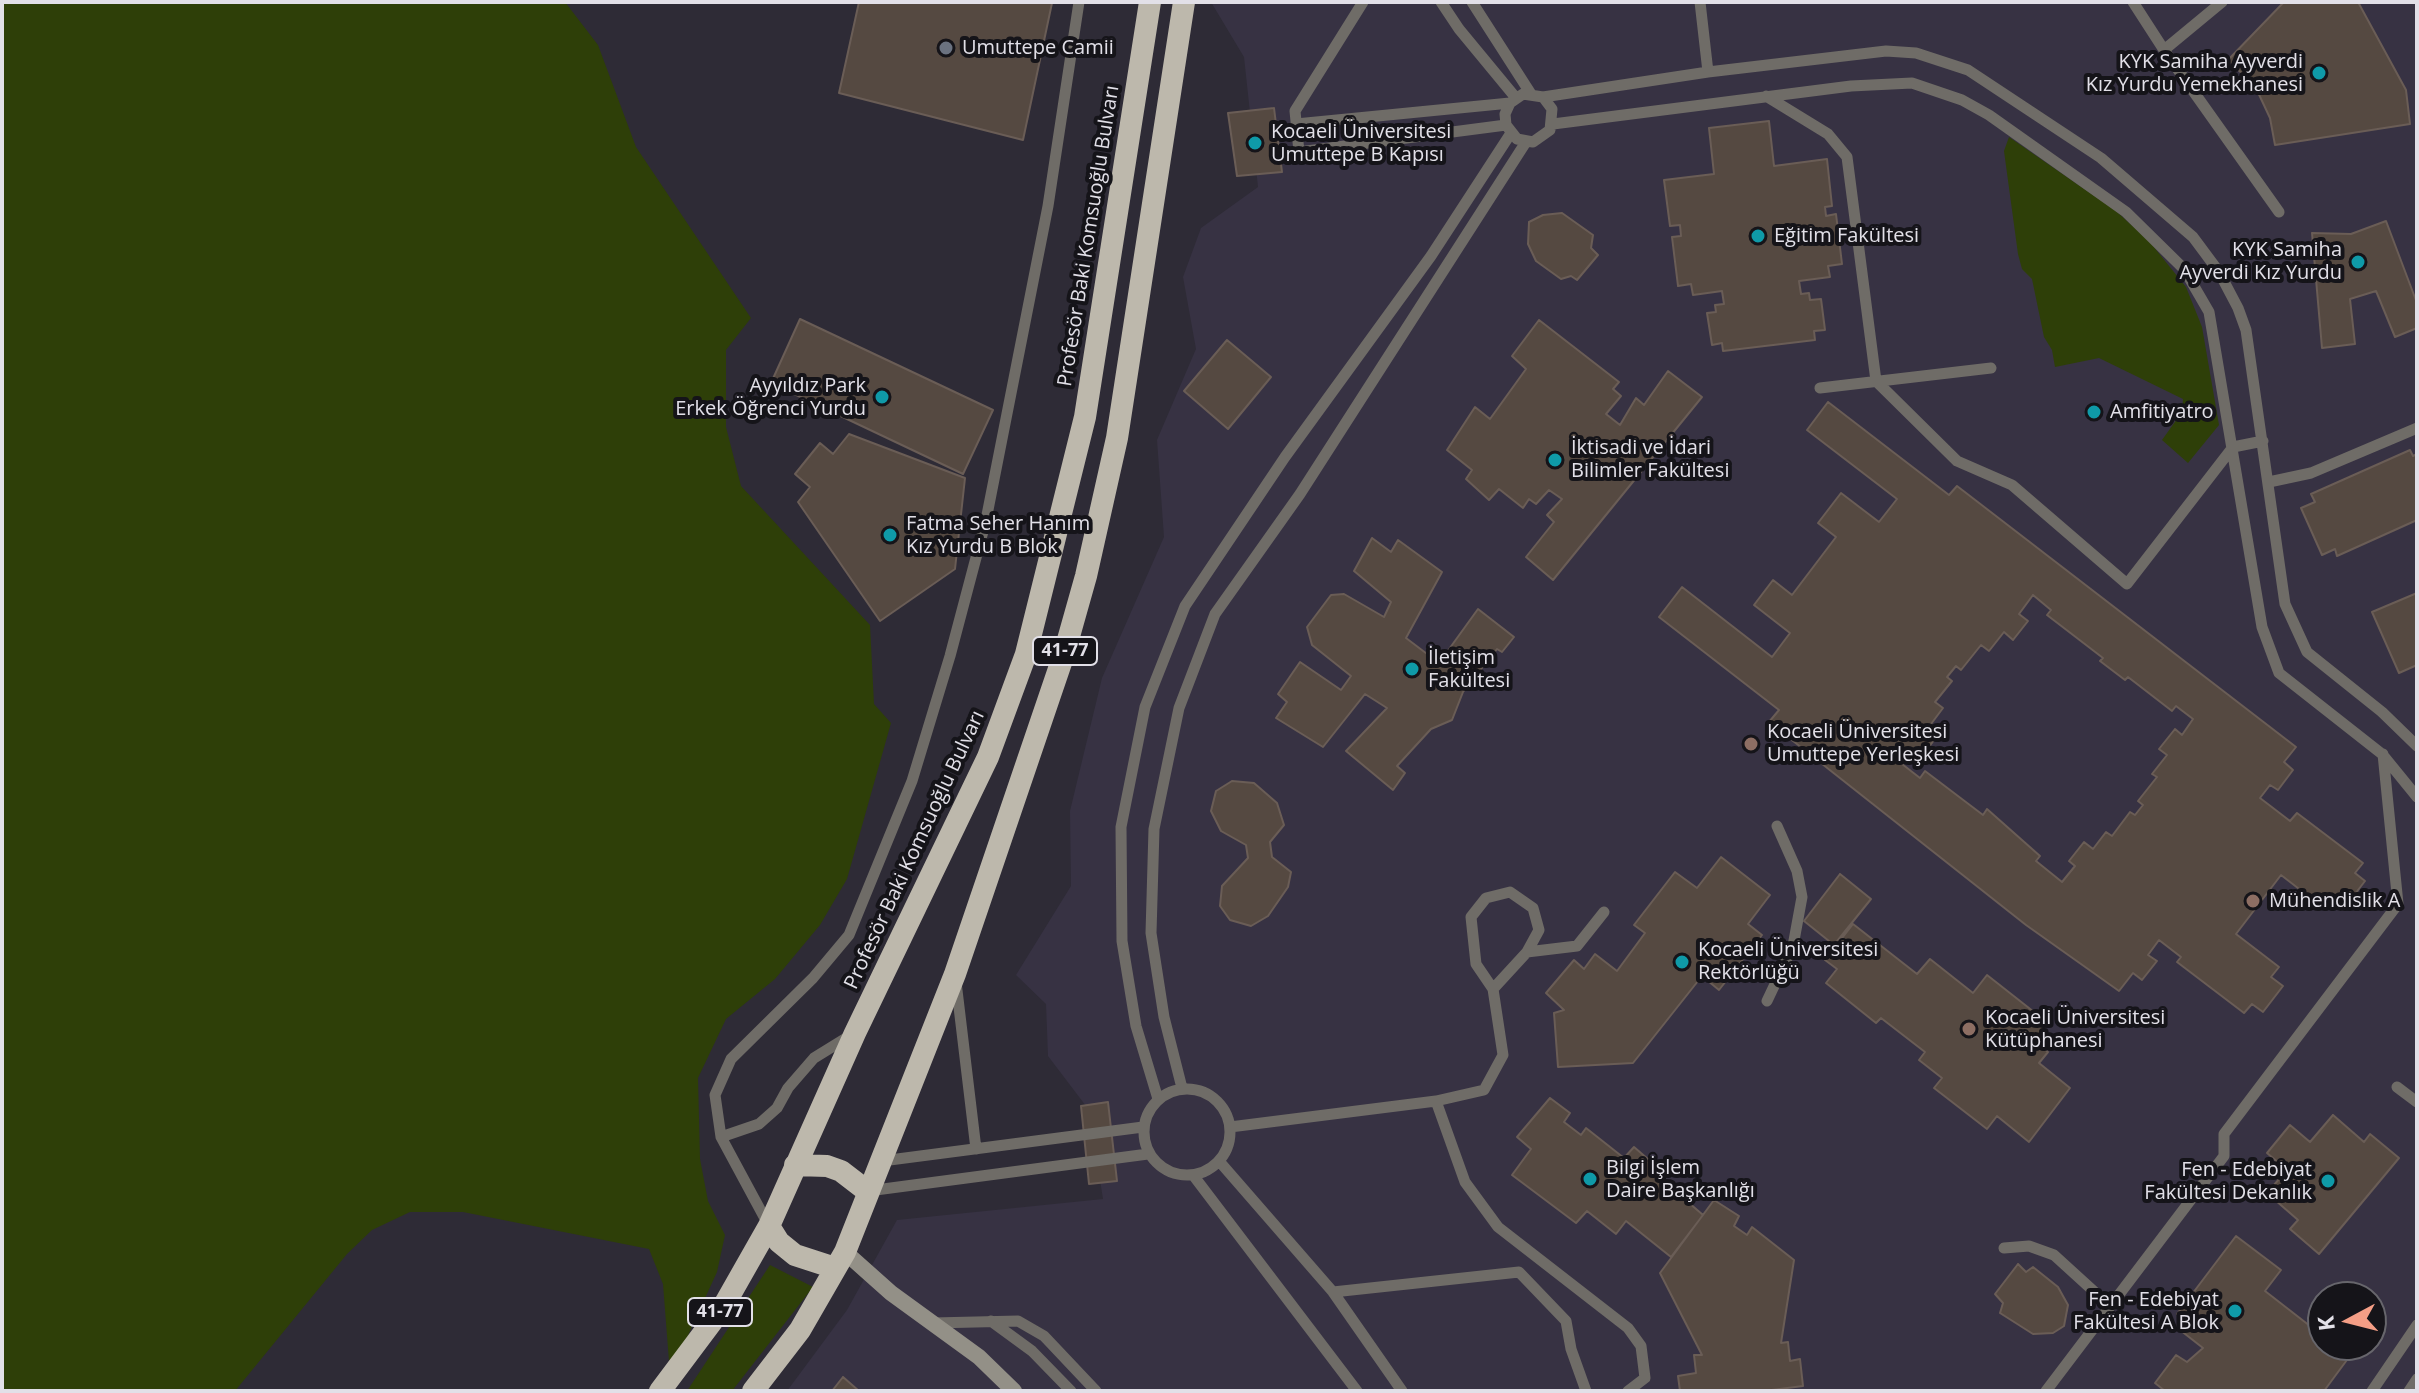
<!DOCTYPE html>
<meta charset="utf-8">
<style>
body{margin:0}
#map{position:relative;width:2419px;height:1393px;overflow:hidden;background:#2e2b36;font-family:"Open Sans",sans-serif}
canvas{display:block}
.frame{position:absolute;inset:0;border:4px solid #e2e0e8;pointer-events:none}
.north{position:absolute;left:2307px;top:1281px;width:80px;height:80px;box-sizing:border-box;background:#151419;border:2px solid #67666c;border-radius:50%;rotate:263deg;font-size:22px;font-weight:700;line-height:32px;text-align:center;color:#e2e0e8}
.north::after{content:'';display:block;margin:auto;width:28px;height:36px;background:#f49e86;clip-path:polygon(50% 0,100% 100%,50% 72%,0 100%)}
</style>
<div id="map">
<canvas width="2419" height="1393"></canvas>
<div class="frame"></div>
<div class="north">K</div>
</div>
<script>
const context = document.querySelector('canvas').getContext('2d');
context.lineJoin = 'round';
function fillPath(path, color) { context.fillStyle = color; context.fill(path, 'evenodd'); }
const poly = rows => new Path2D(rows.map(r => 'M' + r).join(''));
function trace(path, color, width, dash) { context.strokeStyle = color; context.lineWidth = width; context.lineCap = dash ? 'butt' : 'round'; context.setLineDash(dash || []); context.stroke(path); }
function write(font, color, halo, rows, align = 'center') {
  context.font = font + ' "Open Sans",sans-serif'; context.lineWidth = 8; context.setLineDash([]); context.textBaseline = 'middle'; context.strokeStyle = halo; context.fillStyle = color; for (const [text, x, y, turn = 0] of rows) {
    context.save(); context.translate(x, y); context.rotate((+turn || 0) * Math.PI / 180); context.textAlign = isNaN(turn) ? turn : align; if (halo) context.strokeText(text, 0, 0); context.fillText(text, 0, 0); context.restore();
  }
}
const built = poly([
 [1211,2,2417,2,2417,1391,787,1391,847,1310,897,1220,1103,1199,1089,1110,1048,1056,1046,1004,1016,975,1071,886,1070,811,1102,678,1164,537,1157,440,1196,349,1183,277,1201,228,1258,187,1244,57],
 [2323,1297,2371,1297,2371,1345,2323,1345]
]);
const green = poly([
 [2,2,565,2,598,45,636,147,751,318,726,350,726,427,741,486,870,625,874,704,891,723,847,879,820,925,775,979,726,1019,698,1078,700,1159,708,1201,725,1235,717,1272,684,1344,669,1361,663,1284,649,1249,463,1212,410,1212,372,1230,347,1254,235,1391,2,1391],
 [2009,137,2116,211,2149,241,2186,287,2202,327,2219,425,2188,463,2162,440,2182,412,2183,399,2099,358,2055,367,2052,350,2044,337,2032,279,2022,269,2018,254,2004,151],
 [770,1265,813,1287,732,1391,687,1391]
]);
const building = poly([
 [859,2,1052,3,1023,140,839,93,859,2],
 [2284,2,2358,2,2406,90,2410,124,2275,145,2270,118,2255,86,2228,60,2284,2],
 [1274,108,1282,172,1237,176,1228,113,1274,108],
 [1769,121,1774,166,1827,159,1832,206,1825,207,1826,216,1836,214,1842,264,1828,266,1830,277,1799,281,1801,294,1809,293,1810,300,1821,299,1825,330,1814,331,1815,340,1723,351,1722,343,1712,345,1707,313,1716,312,1715,305,1724,304,1722,291,1693,295,1691,284,1678,286,1672,237,1681,236,1680,225,1670,226,1664,180,1714,174,1709,128,1769,121],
 [1562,213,1593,235,1591,248,1598,255,1577,280,1571,276,1561,279,1536,261,1528,244,1529,222,1543,215,1562,213],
 [2386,221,2417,303,2417,328,2395,337,2376,291,2350,299,2355,344,2322,348,2312,233,2351,234,2386,221],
 [800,319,993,410,963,474,771,383,800,319],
 [1539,320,1619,382,1613,389,1621,396,1606,414,1620,425,1636,398,1644,405,1668,371,1702,397,1553,580,1526,557,1554,522,1547,515,1562,499,1549,490,1536,504,1529,499,1523,508,1499,489,1489,500,1466,479,1472,470,1447,450,1475,407,1490,419,1526,369,1512,356,1539,320],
 [1227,340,1271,377,1228,429,1184,391,1227,340],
 [1828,402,1949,495,1957,486,2296,747,2284,762,2293,770,2278,790,2270,785,2260,798,2290,821,2297,813,2363,863,2355,873,2365,881,2345,907,2333,898,2325,909,2281,875,2236,934,2279,967,2271,977,2283,986,2263,1012,2252,1004,2244,1013,2177,962,2181,957,2159,940,2148,955,2157,961,2142,980,2133,973,2119,991,2026,925,1769,722,1779,710,1659,617,1682,587,1772,657,1790,633,1754,605,1773,580,1792,595,1836,537,1818,523,1841,493,1879,522,1897,499,1807,430,1828,402],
 [2033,595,2051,610,2047,615,2103,658,2100,661,2125,680,2128,677,2172,711,2176,706,2193,719,2182,735,2175,729,2159,749,2167,755,2152,774,2157,777,2138,801,2143,805,2135,815,2130,812,2112,836,2106,832,2093,849,2084,842,2069,861,2075,866,2062,882,2036,861,2040,856,1987,809,1983,815,1925,771,1920,778,1902,764,1914,748,1923,755,1937,736,1928,728,1943,708,1935,702,1952,681,1947,677,1956,666,1961,670,1981,645,1989,651,2004,632,2013,640,2028,621,2019,614,2033,595],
 [849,434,965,478,955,569,880,621,798,502,810,487,795,474,820,443,833,454,849,434],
 [2410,450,2413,456,2417,454,2417,520,2337,556,2335,549,2322,555,2301,508,2315,502,2311,494,2410,450],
 [1372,538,1391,552,1398,540,1442,572,1406,638,1439,663,1478,609,1514,637,1502,652,1497,649,1463,692,1452,720,1431,729,1397,766,1405,773,1393,790,1346,751,1387,708,1365,694,1323,747,1276,718,1287,702,1278,694,1300,662,1341,690,1351,676,1312,645,1307,627,1331,595,1344,594,1384,617,1391,602,1354,571,1372,538],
 [2417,593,2417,665,2399,673,2372,612,2417,593],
 [1232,781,1254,783,1277,803,1284,825,1270,842,1272,857,1291,872,1288,887,1268,916,1251,926,1230,920,1220,906,1222,886,1248,858,1246,845,1221,831,1211,811,1216,791,1232,781],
 [1721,857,1770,895,1748,924,1762,935,1719,990,1702,976,1633,1063,1558,1067,1554,1013,1564,1010,1546,993,1574,960,1584,969,1595,954,1617,971,1645,933,1634,925,1675,872,1697,888,1721,857],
 [1840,874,1871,899,1834,945,1804,921,1840,874],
 [1853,924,1917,974,1930,959,1973,993,1987,975,2048,1023,2034,1041,2048,1052,2039,1063,2070,1088,2029,1142,1997,1116,1987,1129,1934,1088,1942,1078,1919,1060,1925,1052,1881,1018,1876,1023,1826,983,1837,969,1825,960,1853,924],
 [1550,1098,1570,1113,1564,1122,1581,1135,1586,1128,1624,1158,1634,1147,1663,1172,1659,1177,1703,1215,1671,1257,1626,1221,1616,1234,1587,1211,1576,1223,1512,1175,1531,1149,1517,1137,1550,1098],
 [1108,1102,1117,1181,1089,1184,1081,1106,1108,1102],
 [2333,1115,2364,1142,2370,1134,2399,1158,2319,1254,2290,1229,2298,1220,2267,1193,2287,1170,2267,1153,2290,1125,2310,1142,2333,1115],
 [1714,1200,1739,1216,1734,1226,1747,1235,1752,1227,1794,1260,1781,1343,1788,1342,1790,1361,1800,1359,1803,1386,1764,1391,1680,1391,1678,1376,1696,1373,1694,1355,1702,1355,1660,1273,1714,1200],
 [2236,1236,2281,1270,2265,1291,2310,1326,2323,1309,2323,1345,2358,1345,2324,1391,2165,1391,2155,1383,2176,1355,2187,1362,2203,1348,2180,1330,2187,1321,2177,1314,2236,1236],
 [2018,1264,2026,1272,2033,1267,2058,1287,2068,1305,2064,1326,2053,1333,2033,1334,2000,1313,2003,1303,1995,1294,2018,1264],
 [843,1377,859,1391,832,1391,843,1377]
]);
const service = poly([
 [1363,2,1295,111,1299,152,1506,125],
 [1441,2,1459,29,1516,98],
 [1472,2,1531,94],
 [1700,2,1708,72],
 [2133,2,2164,50],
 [2222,2,2164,50,2279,212],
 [1766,96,1828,134,1847,157,1876,381,1957,461,2012,485,2127,584,2233,447,2263,441],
 [1543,97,1552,109,1550,130,1533,142,1517,139,1506,125,1505,114,1510,103,1523,94,1543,97,1708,72,1886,51,1916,53,1968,70,2101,158,2193,237,2219,272,2238,308,2246,330,2285,604,2307,652,2382,712,2417,746],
 [1296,124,1510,103],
 [1553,124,1851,86,1912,83,1962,100,1989,115,2126,212,2184,269,2209,312,2262,627,2279,673,2382,754,2417,797],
 [1820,388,1991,368],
 [2269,482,2311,473,2417,428],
 [1527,952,1577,946,1604,912],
 [956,982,976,1149],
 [1767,1001,1793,946,1802,897,1797,871,1777,826],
 [2397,1087,2417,1102],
 [1182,1088,1164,1017,1151,933,1154,829,1179,708,1215,614,1300,494,1526,142],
 '1144 1132a43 43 0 1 1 86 0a43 43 0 1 1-86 0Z',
 [1158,1099,1136,1026,1122,941,1121,827,1145,707,1185,606,1285,457,1431,256,1511,133],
 [1436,1101,1465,1182,1498,1227,1628,1328,1641,1346,1645,1378,1628,1391],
 [1230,1127,1436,1101,1484,1090,1503,1055,1493,989,1527,952,1539,930,1533,908,1510,892,1486,898,1471,917,1476,964,1493,989],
 [721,1137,759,1124,777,1108,788,1088,814,1058,848,1037],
 [882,1161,1143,1127],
 [1219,1161,1333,1292,1402,1391],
 [1193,1175,1357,1391],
 [868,1191,1148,1154],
 [769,1226,721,1137,715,1095,731,1059,813,978,849,935,912,781,950,656,986,520,1048,206,1079,2],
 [2004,1248,2029,1246,2054,1255,2110,1306],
 [1333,1292,1519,1272,1566,1321,1571,1349,1586,1391],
 [991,1321,1032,1351,1071,1391],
 [933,1323,1018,1321,1044,1336,1096,1391],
 [2046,1391,2224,1156,2224,1134,2398,904,2383,754],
 [2372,1391,2417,1325],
 [2409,1391,2417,1379]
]);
const secondary = poly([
 [845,1252,891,1293,979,1357,1014,1391]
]);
const trunk = poly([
 [795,1165,827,1166,841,1171,867,1191],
 [769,1226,779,1242,795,1255,835,1268],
 [660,1391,723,1307,769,1226,855,1033,988,757,1026,654,1085,417,1150,2],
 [753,1391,800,1330,845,1252,955,974,1064,654,1086,576,1117,438,1184,2]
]);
const markers = [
 [946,48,8,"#6b7280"],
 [2319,73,8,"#0f9aa8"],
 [1255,143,8,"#0f9aa8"],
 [1758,236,8,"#0f9aa8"],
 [2358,262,8,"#0f9aa8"],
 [882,397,8,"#0f9aa8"],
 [2094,412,8,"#0f9aa8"],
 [1555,460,8,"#0f9aa8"],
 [890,535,8,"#0f9aa8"],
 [1412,669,8,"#0f9aa8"],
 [1751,744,8,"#8d6e63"],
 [2253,901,8,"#8d6e63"],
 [1682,962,8,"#0f9aa8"],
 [1969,1029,8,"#8d6e63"],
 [1590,1179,8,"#0f9aa8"],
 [2328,1181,8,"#0f9aa8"],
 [2235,1311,8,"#0f9aa8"]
];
const shields = [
 [1065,651,64],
 [720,1312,64]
];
const shieldNames = [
 ["41-77",1065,651],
 ["41-77",720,1312]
];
const poiNames = [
 ["Umuttepe Camii",962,48],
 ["KYK Samiha Ayverdi",2303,62,"right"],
 ["Kız Yurdu Yemekhanesi",2303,85,"right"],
 ["Kocaeli Üniversitesi",1271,132],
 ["Umuttepe B Kapısı",1271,155],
 ["Eğitim Fakültesi",1774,236],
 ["KYK Samiha",2342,250,"right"],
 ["Ayverdi Kız Yurdu",2342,273,"right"],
 ["Ayyıldız Park",866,386,"right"],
 ["Erkek Öğrenci Yurdu",866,409,"right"],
 ["Amfitiyatro",2110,412],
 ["İktisadi ve İdari",1571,448],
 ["Bilimler Fakültesi",1571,471],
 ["Fatma Seher Hanım",906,524],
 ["Kız Yurdu B Blok",906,547],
 ["İletişim",1428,658],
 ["Fakültesi",1428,681],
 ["Kocaeli Üniversitesi",1767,732],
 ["Umuttepe Yerleşkesi",1767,755],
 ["Mühendislik A",2269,901],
 ["Kocaeli Üniversitesi",1698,950],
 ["Rektörlüğü",1698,973],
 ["Kocaeli Üniversitesi",1985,1018],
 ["Kütüphanesi",1985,1041],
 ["Bilgi İşlem",1606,1168],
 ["Daire Başkanlığı",1606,1191],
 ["Fen - Edebiyat",2312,1170,"right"],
 ["Fakültesi Dekanlık",2312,1193,"right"],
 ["Fen - Edebiyat",2219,1300,"right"],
 ["Fakültesi A Blok",2219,1323,"right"]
];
const streetNames = [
 ["Profesör Baki Komsuoğlu Bulvarı",1089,236,-81],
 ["Profesör Baki Komsuoğlu Bulvarı",915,850,-65]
];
fillPath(built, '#373243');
fillPath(green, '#2e3f08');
fillPath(building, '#554941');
trace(building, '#6a5d56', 2);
trace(service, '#6f6c67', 11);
trace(secondary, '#939087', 16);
trace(trunk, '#bdb8ac', 22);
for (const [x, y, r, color] of markers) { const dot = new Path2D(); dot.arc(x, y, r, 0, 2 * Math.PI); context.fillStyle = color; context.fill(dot); trace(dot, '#151419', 3); }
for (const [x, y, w] of shields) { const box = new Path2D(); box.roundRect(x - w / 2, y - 14, w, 28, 6); context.fillStyle = '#151419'; context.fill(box); trace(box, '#e2e0e8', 2); }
write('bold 18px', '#e2e0e8', null, shieldNames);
write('20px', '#e2e0e8', '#151419', poiNames, 'left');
write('20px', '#e2e0e8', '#151419', streetNames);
</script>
